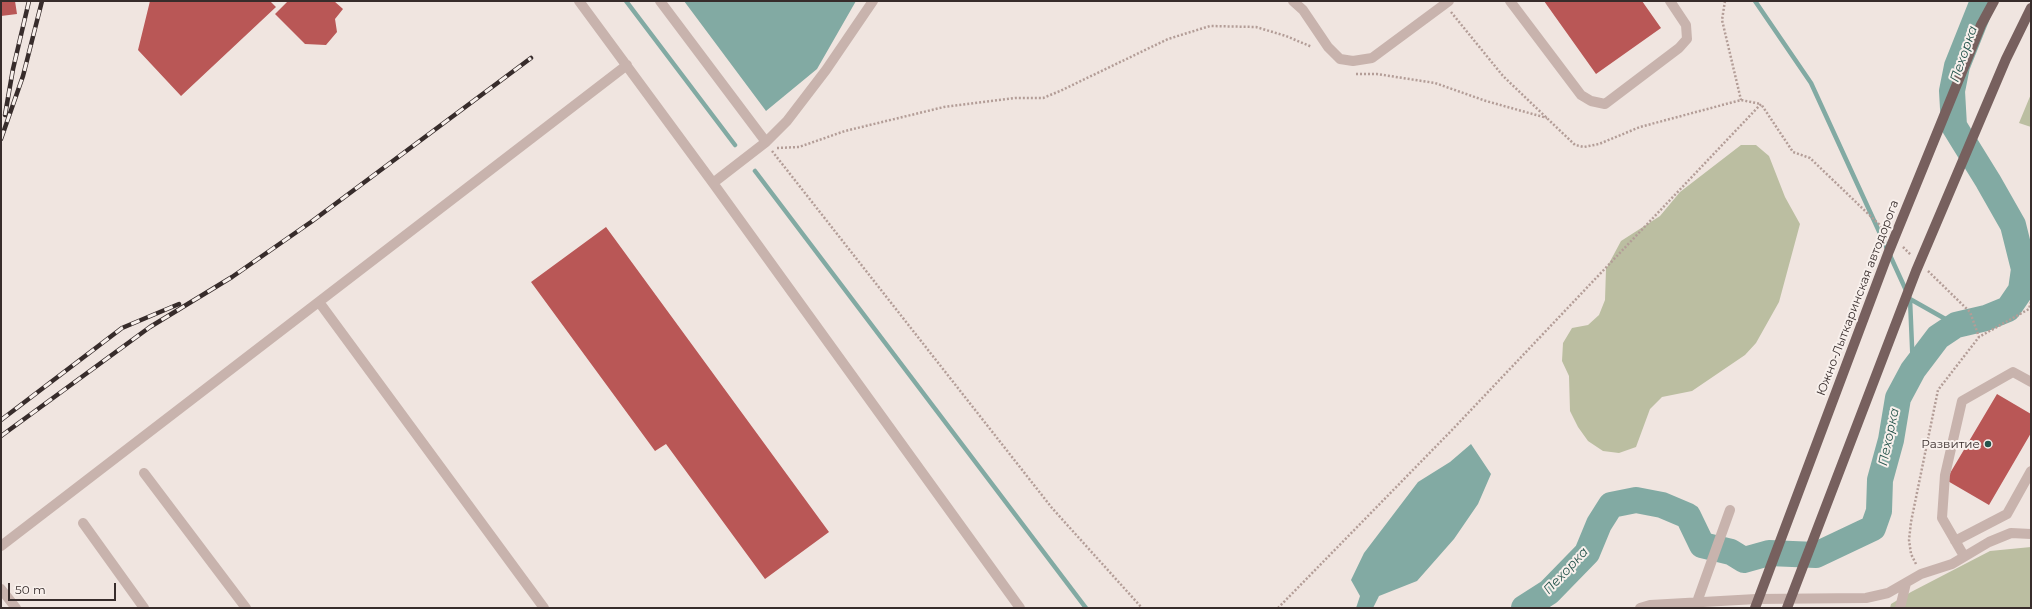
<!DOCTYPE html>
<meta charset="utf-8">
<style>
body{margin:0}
#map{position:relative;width:2032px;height:609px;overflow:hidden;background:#f0e5e0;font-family:Montserrat,sans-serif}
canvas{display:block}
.frame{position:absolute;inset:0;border:2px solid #372c2b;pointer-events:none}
.scale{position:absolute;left:8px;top:583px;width:108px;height:18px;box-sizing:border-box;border:2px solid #372c2b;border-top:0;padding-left:5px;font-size:12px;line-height:14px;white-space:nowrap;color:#372c2b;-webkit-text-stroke:3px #f8f0ec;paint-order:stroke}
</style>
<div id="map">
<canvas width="2032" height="609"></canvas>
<div class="frame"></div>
<div class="scale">50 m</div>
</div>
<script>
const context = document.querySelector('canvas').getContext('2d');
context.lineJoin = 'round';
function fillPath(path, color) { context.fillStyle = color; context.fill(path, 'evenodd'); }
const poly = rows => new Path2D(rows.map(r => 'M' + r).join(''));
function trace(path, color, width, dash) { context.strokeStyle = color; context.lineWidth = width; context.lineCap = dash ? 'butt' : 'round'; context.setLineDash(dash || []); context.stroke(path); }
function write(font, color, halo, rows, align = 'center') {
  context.font = font + ' Montserrat,sans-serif'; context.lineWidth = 4; context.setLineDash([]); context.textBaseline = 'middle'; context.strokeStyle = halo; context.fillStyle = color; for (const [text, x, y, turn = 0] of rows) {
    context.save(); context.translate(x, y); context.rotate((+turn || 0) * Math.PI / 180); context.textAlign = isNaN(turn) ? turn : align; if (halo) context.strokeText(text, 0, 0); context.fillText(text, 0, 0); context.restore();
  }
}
const green = poly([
 [2031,94,2031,127,2019,123],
 [1741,145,1756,145,1769,156,1785,197,1800,224,1779,302,1756,343,1745,355,1692,391,1662,397,1650,409,1636,447,1619,453,1603,451,1588,441,1578,427,1570,411,1569,376,1562,361,1563,343,1572,328,1588,325,1599,315,1605,300,1606,269,1621,241,1660,216,1680,192],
 [2031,547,2031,608,1890,608,1891,604,1911,592,1990,551]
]);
const water = poly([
 [684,1,856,1,817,69,766,111],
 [1471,444,1491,474,1478,504,1454,539,1417,581,1379,596,1373,608,1356,608,1360,596,1351,580,1364,553,1418,482,1450,462]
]);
const stream = poly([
 [626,1,735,145],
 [1755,1,1811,83,1910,299,1913,370],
 [755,171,1086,608],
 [1910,299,1956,325]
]);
const river = poly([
 [1524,608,1549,592,1587,553,1599,524,1611,505,1636,500,1662,505,1688,516,1702,545,1731,552,1744,560,1769,553,1816,555,1873,528,1879,511,1880,480,1891,440,1898,398,1913,370,1938,337,1956,325,1986,318,2008,309,2021,290,2024,269,2013,225,1988,181,1954,126,1952,91,1957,66,1983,1]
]);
const building = poly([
 [1,1,15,1,17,14,1,16],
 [150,1,270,1,276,7,181,96,138,50],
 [288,1,334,1,343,9,335,19,337,32,326,45,305,44,275,14],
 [1544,1,1642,1,1661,28,1596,74],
 [606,227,829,532,765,579,666,444,655,451,531,282],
 [1997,394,2031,414,2031,433,1989,505,1946,480]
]);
const path = poly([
 [1725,1,1722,20,1741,100],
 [1451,12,1503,76,1575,145,1584,147,1599,144,1640,127,1741,100,1761,104],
 [1356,74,1377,74,1435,83,1486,101,1547,118],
 [777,148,799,147,845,131,944,107,1015,98,1043,98,1060,91,1168,39,1210,26,1256,27,1286,36,1312,47],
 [772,151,1052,508,1142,608],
 [1903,247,1911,255],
 [1928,271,1970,312,1979,337,2029,309,2031,302],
 [1916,564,1911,554,1909,540,1911,522,1938,390,1979,337],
 [1278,608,1452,430,1761,104,1793,152,1810,158,1885,230]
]);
const minor = poly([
 [579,1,713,183,1020,608],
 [660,1,766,142],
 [1293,1,1303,10,1328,47,1340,59,1353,61,1372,58,1449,1],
 [1510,1,1581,95,1591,101,1605,104,1679,48,1687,39,1686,25,1670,1],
 [713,183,766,142,787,121,826,70,873,1],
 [319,302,544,608],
 [144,473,246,608],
 [83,523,144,608],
 [1955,541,2007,514,2031,471],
 [1,546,627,65],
 [1964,556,1942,518,1945,475,1962,401,2013,372,2031,382],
 [1,589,16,608],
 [1697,602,1730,510],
 [1640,608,1650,605,1756,599,1866,598,1888,593,1921,574,1952,564,1989,542,2011,533,2031,534],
 [1900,608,1906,583]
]);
const major = poly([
 [1755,608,1889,251,1981,25,1994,1],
 [1787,608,1916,271,2006,59,2031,8]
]);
const rail = poly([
 [5,115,13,69,29,1],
 [1,139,23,76,42,1],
 [1,420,122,328,179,304],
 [1,436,150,327,232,277,311,222,531,58]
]);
const markers = [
 [1988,444,4,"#25544c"]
];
const streetNames = [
 ["Южно-Лыткаринская автодорога",1858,298,-69]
];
const poiNames = [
 ["Развитие",1980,444]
];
const waterNames = [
 ["Пехорка",1964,54,-71],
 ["Пехорка",1889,437,-78],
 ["Пехорка",1566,571,-47]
];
fillPath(green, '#bbbea1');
fillPath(water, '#82aaa3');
trace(stream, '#82aaa3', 4.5);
trace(river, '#82aaa3', 26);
fillPath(building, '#b95756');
trace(path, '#b39d97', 2.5, [2, 2]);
trace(minor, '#c8b3ad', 10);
trace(major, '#77605e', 10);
trace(rail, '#372c2b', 4.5);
trace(rail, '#f8f0ec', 3, [9]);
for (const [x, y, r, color] of markers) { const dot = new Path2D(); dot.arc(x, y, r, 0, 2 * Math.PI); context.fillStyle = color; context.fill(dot); trace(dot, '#f8f0ec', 1.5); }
write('12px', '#372c2b', '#f8f0ec', streetNames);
write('12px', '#372c2b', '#f8f0ec', poiNames, 'right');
write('italic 13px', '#25544c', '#f8f0ec', waterNames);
</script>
